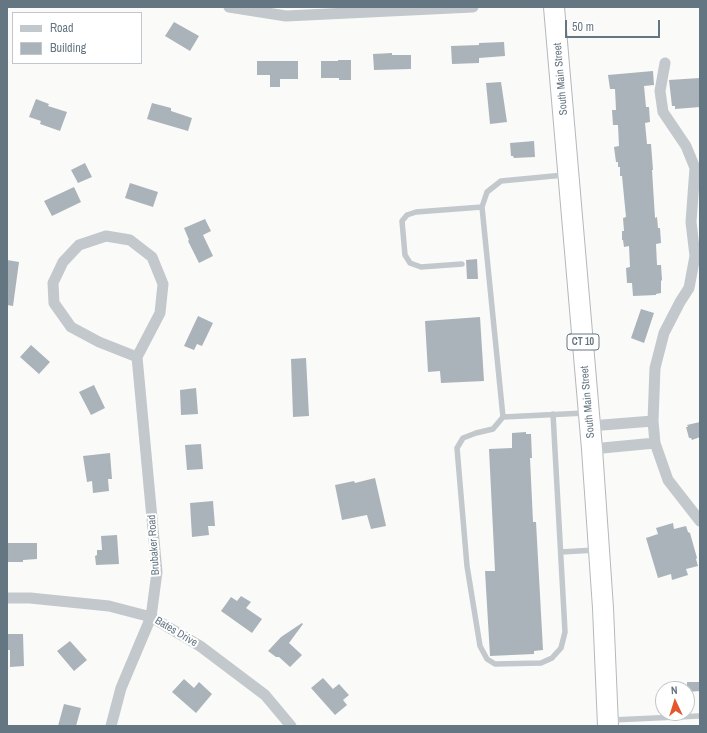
<!DOCTYPE html>
<style>
body{margin:0}
#map{position:relative;width:707px;height:733px;overflow:hidden;background:#fafaf8;font-family:"Archivo Narrow",sans-serif}
canvas{display:block}
.frame{position:absolute;inset:0;border:8px solid #657683;pointer-events:none}
.legend{position:absolute;left:12px;top:12px;width:130px;height:52px;box-sizing:border-box;background:#fff;border:1px solid #c1c8cd;margin:0;padding:5px 7px;list-style:none;font-size:12px;color:#657683}
.legend li{display:flex;align-items:center;gap:8px;height:20px}
.legend b{width:20px;border:1px solid #c1c8cd}
.north{position:absolute;left:655px;top:681px;width:40px;height:40px;box-sizing:border-box;background:#fff;border:1px solid #c1c8cd;border-radius:50%;rotate:356deg;font-size:11px;font-weight:700;line-height:16px;text-align:center;color:#657683}
.north::after{content:'';display:block;margin:auto;width:14px;height:18px;background:#e4572e;clip-path:polygon(50% 0,100% 100%,50% 72%,0 100%)}
.scale{position:absolute;left:565px;top:20px;width:95px;height:18px;box-sizing:border-box;border:2px solid #657683;border-top:0;padding-left:5px;font-size:12px;line-height:14px;white-space:nowrap;color:#657683;-webkit-text-stroke:3px #fff;paint-order:stroke}
</style>
<div id="map">
<canvas width="707" height="733"></canvas>
<div class="frame"></div>
<ul class="legend">
<li><b style="height:5px;background:#c3c8cc"></b>Road</li>
<li><b style="height:11px;background:#aab3b9"></b>Building</li>
</ul>
<div class="north">N</div>
<div class="scale">50 m</div>
</div>
<script>
const context = document.querySelector('canvas').getContext('2d');
context.lineJoin = 'round';
function fillPath(path, color) { context.fillStyle = color; context.fill(path, 'evenodd'); }
const poly = rows => new Path2D(rows.map(r => 'M' + r).join(''));
function trace(path, color, width, dash) { context.strokeStyle = color; context.lineWidth = width; context.lineCap = dash ? 'butt' : 'round'; context.setLineDash(dash || []); context.stroke(path); }
function write(font, color, halo, rows, align = 'center') {
  context.font = font + ' "Archivo Narrow",sans-serif'; context.lineWidth = 4; context.setLineDash([]); context.textBaseline = 'middle'; context.strokeStyle = halo; context.fillStyle = color; for (const [text, x, y, turn = 0] of rows) {
    context.save(); context.translate(x, y); context.rotate((+turn || 0) * Math.PI / 180); context.textAlign = isNaN(turn) ? turn : align; if (halo) context.strokeText(text, 0, 0); context.fillText(text, 0, 0); context.restore();
  }
}
const building = poly([
 [174,22,199,36,190,51,165,36],
 [504,42,505,56,479,58,479,63,452,64,451,46,479,45,479,43],
 [392,53,392,55,411,55,411,69,374,70,373,54],
 [338,60,351,60,351,80,339,80,339,78,321,78,321,61,338,61],
 [257,61,298,61,298,79,280,79,280,87,270,87,270,75,257,75],
 [653,71,654,85,644,86,646,107,649,107,650,122,645,123,647,144,651,144,653,170,652,170,655,218,657,217,658,228,660,228,661,243,656,244,657,265,661,265,662,280,661,281,661,293,656,294,656,295,633,296,632,283,627,283,626,268,630,267,629,246,624,247,623,240,622,240,622,231,624,231,623,218,626,217,622,176,620,176,620,167,618,167,618,162,616,162,614,147,619,146,618,125,613,125,612,110,616,110,615,89,610,89,608,75],
 [700,78,700,107,675,109,675,106,672,106,669,80],
 [501,82,507,122,490,124,486,83],
 [36,99,49,104,48,106,67,112,60,131,40,124,41,121,29,117],
 [152,103,171,108,171,111,192,118,188,131,147,119],
 [534,141,535,157,514,158,513,156,511,156,510,143],
 [85,163,92,177,78,183,71,170],
 [130,183,158,192,153,207,125,198],
 [74,187,81,202,52,216,44,201],
 [205,219,211,231,203,235,213,256,199,263,188,241,189,240,184,228],
 [477,259,478,279,467,279,466,260],
 [7,260,19,262,13,306,7,305],
 [641,309,654,313,644,343,631,338],
 [198,316,213,323,202,346,197,344,194,350,184,346],
 [480,317,484,381,441,383,440,371,428,372,425,321],
 [31,345,50,362,39,374,20,357],
 [306,358,309,416,293,417,291,359],
 [94,385,105,408,91,415,79,392],
 [196,388,198,414,181,415,180,390],
 [700,422,700,437,692,440,691,438,689,438,686,427,688,427,687,425],
 [526,432,526,434,531,434,532,458,530,458,533,522,536,522,543,650,534,651,534,654,490,656,485,571,495,571,489,449,512,448,512,433],
 [201,444,203,469,187,470,185,445],
 [110,453,112,479,108,479,109,491,93,493,92,481,87,482,83,456],
 [375,478,386,526,371,529,367,515,342,520,335,485,354,481,355,483],
 [213,501,215,526,208,526,209,535,192,537,190,503],
 [673,523,674,529,686,526,688,532,690,533,697,558,696,559,698,566,686,569,688,575,672,580,671,574,658,578,646,538,658,534,656,528],
 [117,535,119,564,96,565,95,556,97,555,97,550,102,550,101,536],
 [7,543,37,543,37,559,23,560,23,562,7,562],
 [241,596,251,602,246,608,262,619,252,633,221,611,231,597,237,601],
 [302,623,303,624,289,643,302,655,290,667,279,657,276,657,268,651,281,637],
 [7,634,23,634,24,666,10,667,10,650,7,650],
 [70,641,87,660,74,671,57,651],
 [323,678,333,689,339,684,349,695,343,700,347,705,335,715,311,688],
 [184,679,194,688,199,682,212,694,196,713,172,692],
 [687,682,700,682,700,691,687,692],
 [64,704,81,708,76,726,58,726]
]);
const lane = poly([
 [564,175,501,181,487,192,482,207,503,417,585,413],
 [462,264,421,267,410,263,405,255,402,221,407,215,416,212,482,207],
 [503,417,493,429,476,433,463,438,457,448,467,566,480,646,487,659,495,664,541,663,552,658,561,648,565,632,553,414],
 [561,552,596,550],
 [612,720,699,716]
]);
const street = poly([
 [229,7,286,16,473,7],
 [665,63,660,91,663,112,686,146,695,168,691,222,695,256,689,288,680,302,664,333,655,368,653,421,655,443,668,480,700,521],
 [106,236,130,240,152,257,163,284,160,313,137,357,99,342,71,327,54,303,53,283,63,262,79,245,106,236],
 [590,426,653,421],
 [592,449,655,443],
 [7,598,30,598,109,606,151,617,200,646,265,695,291,726],
 [111,726,121,688,151,617,157,572,137,357]
]);
const highway = poly([
 [554,7,592,449,603,608,608,726]
]);
const shields = [
 [583,342,32]
];
const shieldNames = [
 ["CT 10",583,342]
];
const streetNames = [
 ["South Main Street",561,79,-95],
 ["South Main Street",588,402,-95],
 ["Brubaker Road",154,545,-94],
 ["Bates Drive",176,632,31]
];
fillPath(building, '#aab3b9');
trace(highway, '#b4b9bd', 22);
trace(lane, '#c3c8cc', 5.5);
trace(street, '#c3c8cc', 11);
trace(highway, '#fff', 20);
for (const [x, y, w] of shields) { const box = new Path2D(); box.roundRect(x - w / 2, y - 8, w, 16, 3); context.fillStyle = '#fff'; context.fill(box); trace(box, '#657683', 1); }
write('bold 10px', '#657683', null, shieldNames);
write('11px', '#657683', '#fff', streetNames);
</script>
